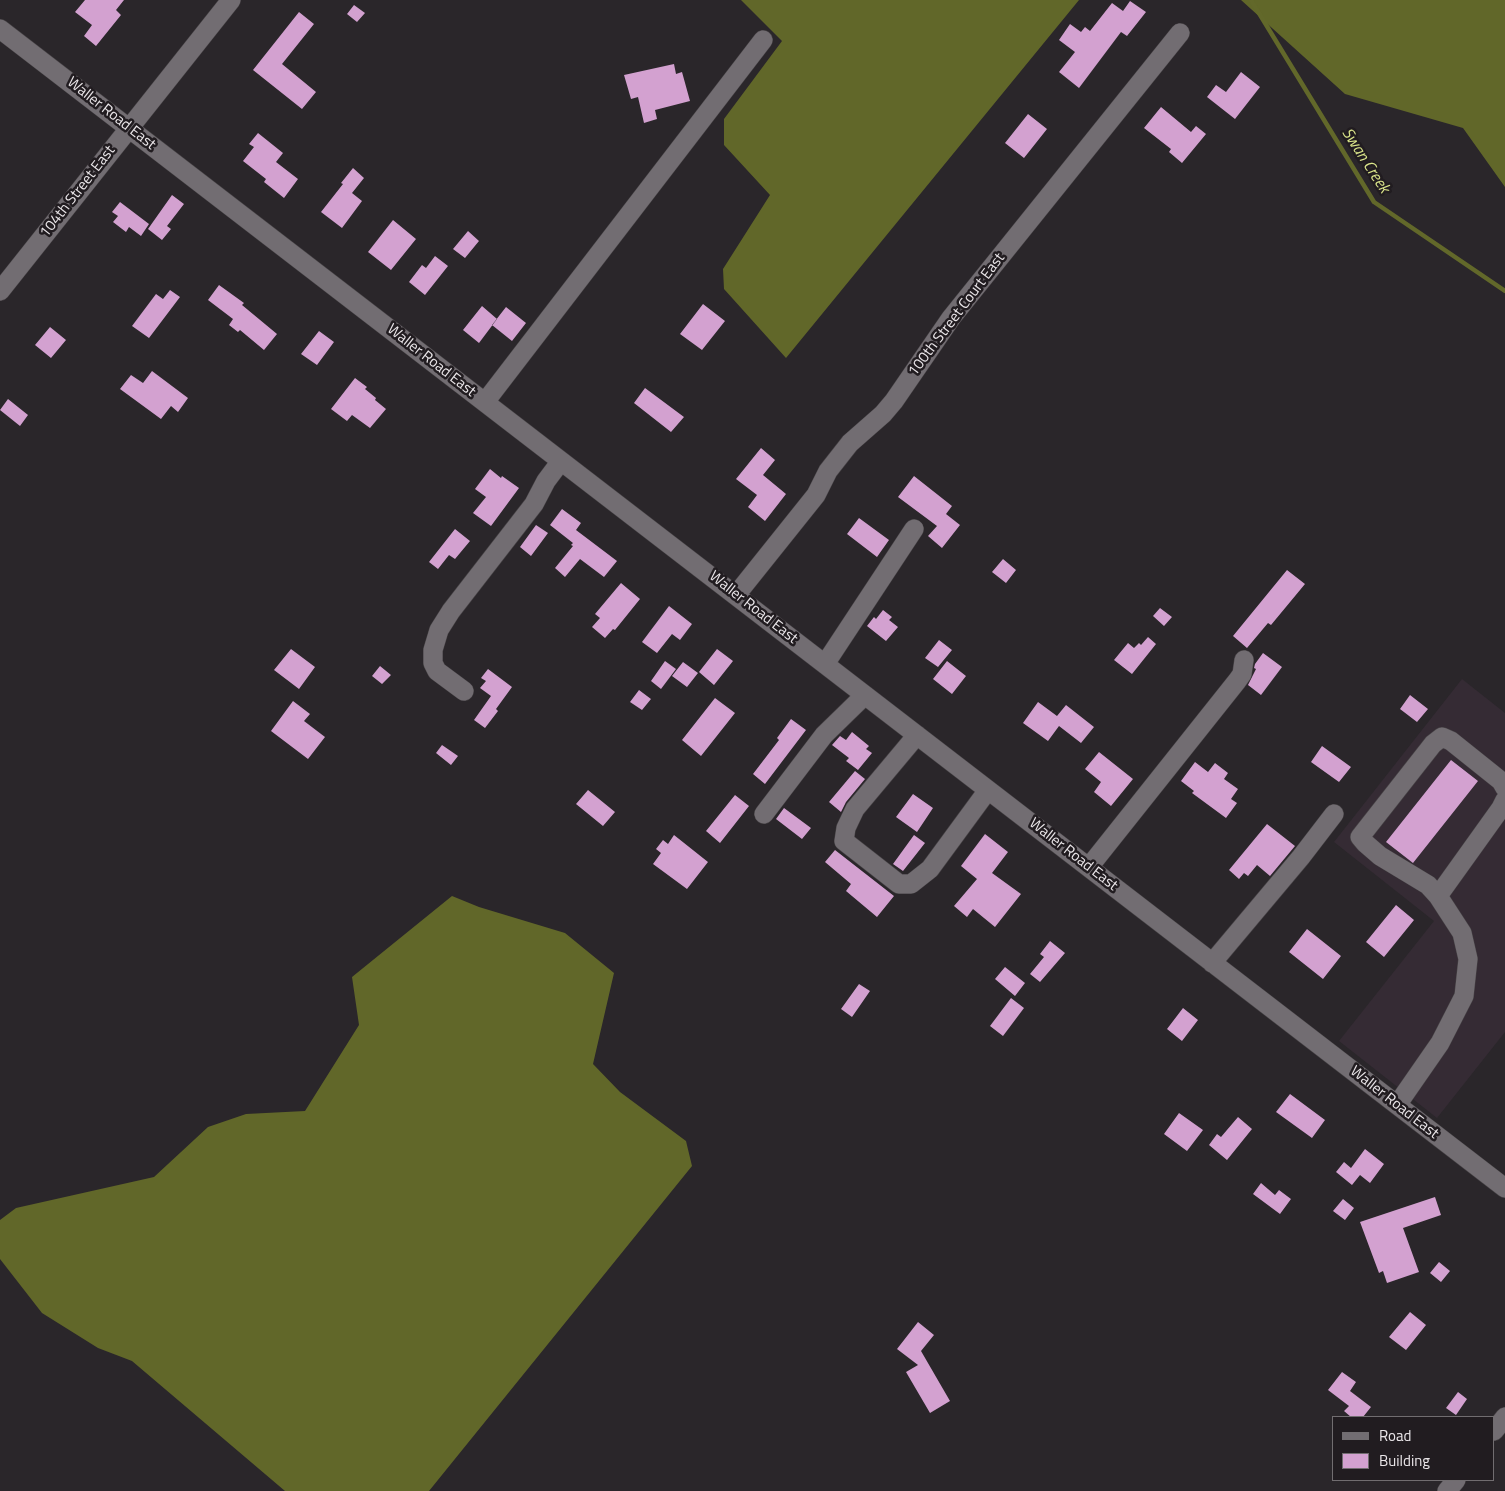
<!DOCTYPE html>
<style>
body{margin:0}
#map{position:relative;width:1505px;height:1491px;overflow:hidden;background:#2a262a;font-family:"Titillium Web",sans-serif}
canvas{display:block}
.legend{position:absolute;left:1332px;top:1416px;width:162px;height:65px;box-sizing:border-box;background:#211c20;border:1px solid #716d70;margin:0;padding:6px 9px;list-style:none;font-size:15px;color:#eae6e9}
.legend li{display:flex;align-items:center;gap:10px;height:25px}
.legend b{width:25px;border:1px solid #716d70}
</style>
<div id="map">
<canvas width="1505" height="1491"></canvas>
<ul class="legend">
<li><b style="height:6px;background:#726d72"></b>Road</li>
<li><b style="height:14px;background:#d3a1d0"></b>Building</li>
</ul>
</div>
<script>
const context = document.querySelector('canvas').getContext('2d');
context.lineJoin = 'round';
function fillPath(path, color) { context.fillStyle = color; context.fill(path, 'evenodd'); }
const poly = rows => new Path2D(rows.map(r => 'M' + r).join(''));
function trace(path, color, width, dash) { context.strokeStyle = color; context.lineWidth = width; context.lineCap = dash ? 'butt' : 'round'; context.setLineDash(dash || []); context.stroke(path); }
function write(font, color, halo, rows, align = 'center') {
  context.font = font + ' "Titillium Web",sans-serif'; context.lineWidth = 5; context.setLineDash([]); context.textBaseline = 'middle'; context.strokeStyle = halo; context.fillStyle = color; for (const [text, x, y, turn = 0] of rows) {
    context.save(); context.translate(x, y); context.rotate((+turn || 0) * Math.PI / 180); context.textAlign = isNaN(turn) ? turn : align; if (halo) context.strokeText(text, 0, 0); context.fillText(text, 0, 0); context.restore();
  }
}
const built = poly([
 [1462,679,1505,713,1505,1032,1437,1118,1339,1041,1434,921,1334,842]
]);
const forest = poly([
 [741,0,1079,0,786,358,724,289,723,269,770,195,724,145,724,119,782,41],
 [1241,0,1505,0,1505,187,1463,128,1345,94],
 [452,896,479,907,565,933,614,973,593,1064,620,1092,686,1141,692,1166,429,1491,285,1491,132,1361,98,1348,42,1313,0,1259,0,1220,16,1208,154,1177,208,1127,246,1114,305,1111,359,1025,352,977]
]);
const stream = poly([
 [1251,0,1374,202,1505,291]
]);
const building = poly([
 [85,0,124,0,116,10,121,15,96,46,84,36,92,25,75,12],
 [1130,1,1146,12,1127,36,1121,32,1079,88,1059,72,1075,52,1059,40,1070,24,1081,32,1085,27,1090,31,1112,3,1123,11],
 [354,5,365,13,357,22,347,14],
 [299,12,314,24,282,64,316,92,302,109,253,70],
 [674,64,676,74,682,72,690,101,655,110,657,119,644,123,638,97,631,99,624,75],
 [1241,72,1260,87,1235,119,1207,97,1216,85,1226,92],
 [1161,107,1191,132,1196,126,1206,134,1182,163,1169,152,1171,149,1144,128],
 [1028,114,1047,129,1024,158,1005,143],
 [258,133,283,153,276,162,298,179,284,198,264,182,266,179,243,161,254,147,249,144],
 [353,168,364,178,352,193,362,201,342,228,321,212,343,184,341,183],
 [172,195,184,204,167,226,171,229,162,240,148,229],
 [120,202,149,224,141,236,129,227,126,232,113,222,118,216,112,212],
 [393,220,416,239,391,270,368,252],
 [468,231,479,241,465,258,453,249],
 [435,256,448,266,425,295,409,282,422,265,426,268],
 [219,285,244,303,242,305,277,334,264,350,240,330,238,332,229,325,233,319,208,300],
 [170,290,180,297,149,338,132,326,156,294,163,299],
 [703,304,725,321,702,350,680,334],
 [482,306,497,319,479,343,463,330],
 [506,307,526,323,512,341,492,325],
 [50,327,66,340,51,358,35,345],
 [319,331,334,342,317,365,301,354],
 [152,371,188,398,178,412,171,406,161,419,120,389,131,375,143,383],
 [355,378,367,387,365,389,376,398,375,400,386,409,370,428,352,415,347,421,331,409],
 [645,388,684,417,671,432,634,403],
 [8,399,28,415,20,426,0,410],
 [761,448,775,460,763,475,786,494,765,521,748,507,757,495,736,479],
 [490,469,501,478,502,476,519,488,491,526,473,513,486,497,475,489],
 [914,476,952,506,946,514,960,525,942,548,928,536,937,526,898,497],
 [562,509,581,523,576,530,617,561,604,577,580,559,565,577,555,568,573,546,571,545,573,543,550,525],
 [859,518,889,540,877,557,847,534],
 [536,525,548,533,531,556,520,547],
 [455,529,470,541,455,559,449,555,438,569,429,562],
 [1003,559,1016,570,1006,583,992,572],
 [1287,570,1305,584,1271,625,1268,623,1247,648,1233,636],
 [621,583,640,599,615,630,613,629,605,638,592,627,600,618,595,614],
 [669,606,692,624,680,640,672,634,657,653,642,642],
 [1160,608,1172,617,1164,626,1153,616],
 [883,610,892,617,889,620,898,627,886,641,867,626,874,617,876,619],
 [1148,637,1156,644,1132,674,1114,660,1128,643,1134,648,1139,643,1141,645],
 [939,640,952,650,938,667,925,658],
 [291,649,315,667,299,689,274,670],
 [717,649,733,661,714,685,699,672],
 [1263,653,1282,667,1261,695,1248,685,1256,669,1254,668,1255,664],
 [665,661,676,669,661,689,651,681],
 [947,661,966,676,952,694,933,679],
 [683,662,698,673,687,687,672,676],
 [380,666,391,675,382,684,372,676],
 [488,669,512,687,496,709,498,711,485,728,474,720,491,696,480,688,486,681,481,678],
 [639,690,651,699,642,710,630,702],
 [1410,695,1428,709,1417,722,1400,709],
 [715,698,735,713,701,756,682,740],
 [293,701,310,714,304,721,325,737,308,759,271,731],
 [1038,702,1057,716,1066,705,1094,727,1081,743,1059,726,1048,741,1023,723],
 [791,719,806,730,765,784,753,774,779,740,777,738],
 [852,732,869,746,866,749,872,753,858,770,846,761,849,758,832,745,840,736,846,740],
 [442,745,458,756,451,765,436,753],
 [1322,746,1351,767,1339,782,1311,762],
 [1099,752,1133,779,1111,806,1094,792,1101,782,1085,769],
 [1451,760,1478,781,1413,863,1386,842],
 [1195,762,1208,772,1215,763,1228,773,1224,779,1238,789,1231,799,1237,803,1226,818,1192,793,1194,791,1181,781],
 [855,771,865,779,846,802,841,812,829,802],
 [588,790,615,812,603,826,576,804],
 [913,794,933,808,917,832,896,817],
 [735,795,749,806,720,843,706,831],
 [784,808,811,828,802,839,776,819],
 [1267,824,1295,846,1270,876,1257,865,1248,876,1244,873,1239,879,1229,870],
 [985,834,1008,852,992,873,1021,894,995,927,973,909,967,917,954,906,977,879,961,866],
 [674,835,708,862,687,889,653,864,661,853,656,849,663,840,668,844],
 [914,835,925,843,903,871,893,864],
 [835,850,894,896,877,917,846,891,851,884,825,862],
 [1396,905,1414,920,1384,957,1366,942],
 [1307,929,1341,956,1323,979,1289,952],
 [1050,941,1065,953,1040,982,1030,974,1044,957,1040,954],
 [1005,967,1025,983,1015,996,995,979],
 [859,984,870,991,852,1017,841,1009],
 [1011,998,1024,1008,1003,1036,990,1026],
 [1183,1008,1198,1020,1182,1041,1167,1029],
 [1290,1094,1325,1120,1312,1138,1276,1112],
 [1179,1113,1203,1130,1187,1151,1164,1134],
 [1238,1117,1252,1129,1227,1160,1209,1145,1217,1134,1221,1137],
 [1365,1149,1384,1164,1370,1183,1360,1175,1352,1185,1336,1172,1344,1162,1351,1168],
 [1261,1183,1275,1195,1279,1190,1291,1199,1280,1214,1253,1194],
 [1435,1197,1441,1215,1403,1228,1419,1272,1387,1283,1383,1271,1379,1273,1360,1222],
 [1343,1199,1354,1208,1345,1220,1333,1211],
 [1439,1262,1450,1271,1441,1282,1430,1273],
 [1410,1312,1426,1325,1406,1350,1389,1337],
 [918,1322,934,1335,921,1351,950,1401,930,1413,906,1372,918,1365,897,1349],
 [1342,1372,1356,1382,1350,1391,1371,1407,1363,1417,1351,1417,1344,1411,1349,1406,1328,1390],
 [1458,1392,1467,1399,1456,1415,1446,1408]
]);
const minor = poly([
 [0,29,1505,1188],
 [0,291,231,0],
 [485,402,763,40],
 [736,595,816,495,828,471,850,443,883,414,894,401,951,318,1180,33],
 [825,664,914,529],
 [464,691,437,671,433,663,433,650,439,630,451,611,534,504,546,481,561,461],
 [917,735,855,809,846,828,844,841,899,884,911,884,930,869,988,790],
 [764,814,824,735,865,695],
 [1089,867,1237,681,1242,674,1244,660],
 [1438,896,1501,808,1505,800],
 [1212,963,1301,857,1334,814],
 [1397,1105,1440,1043,1464,996,1468,959,1462,933,1438,896,1428,885,1380,856,1365,843,1360,837,1433,744,1442,737,1451,741,1501,781,1505,788],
 [1494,1431,1505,1417],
 [1447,1491,1456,1480]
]);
const streetNames = [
 ["Waller Road East",111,114,38],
 ["104th Street East",78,192,-52],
 ["100th Street Court East",957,315,-53],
 ["Waller Road East",431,361,38],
 ["Waller Road East",753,608,38],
 ["Waller Road East",1073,855,38],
 ["Waller Road East",1394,1103,38]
];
const waterNames = [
 ["Swan Creek",1365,161,57]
];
fillPath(built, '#352b34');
fillPath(forest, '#616729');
trace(stream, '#62682a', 4.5);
fillPath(building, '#d3a1d0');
trace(minor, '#474346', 20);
trace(minor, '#726d72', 19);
write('15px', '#eae6e9', '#211c20', streetNames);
write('italic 16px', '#dbe68b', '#211c20', waterNames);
</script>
